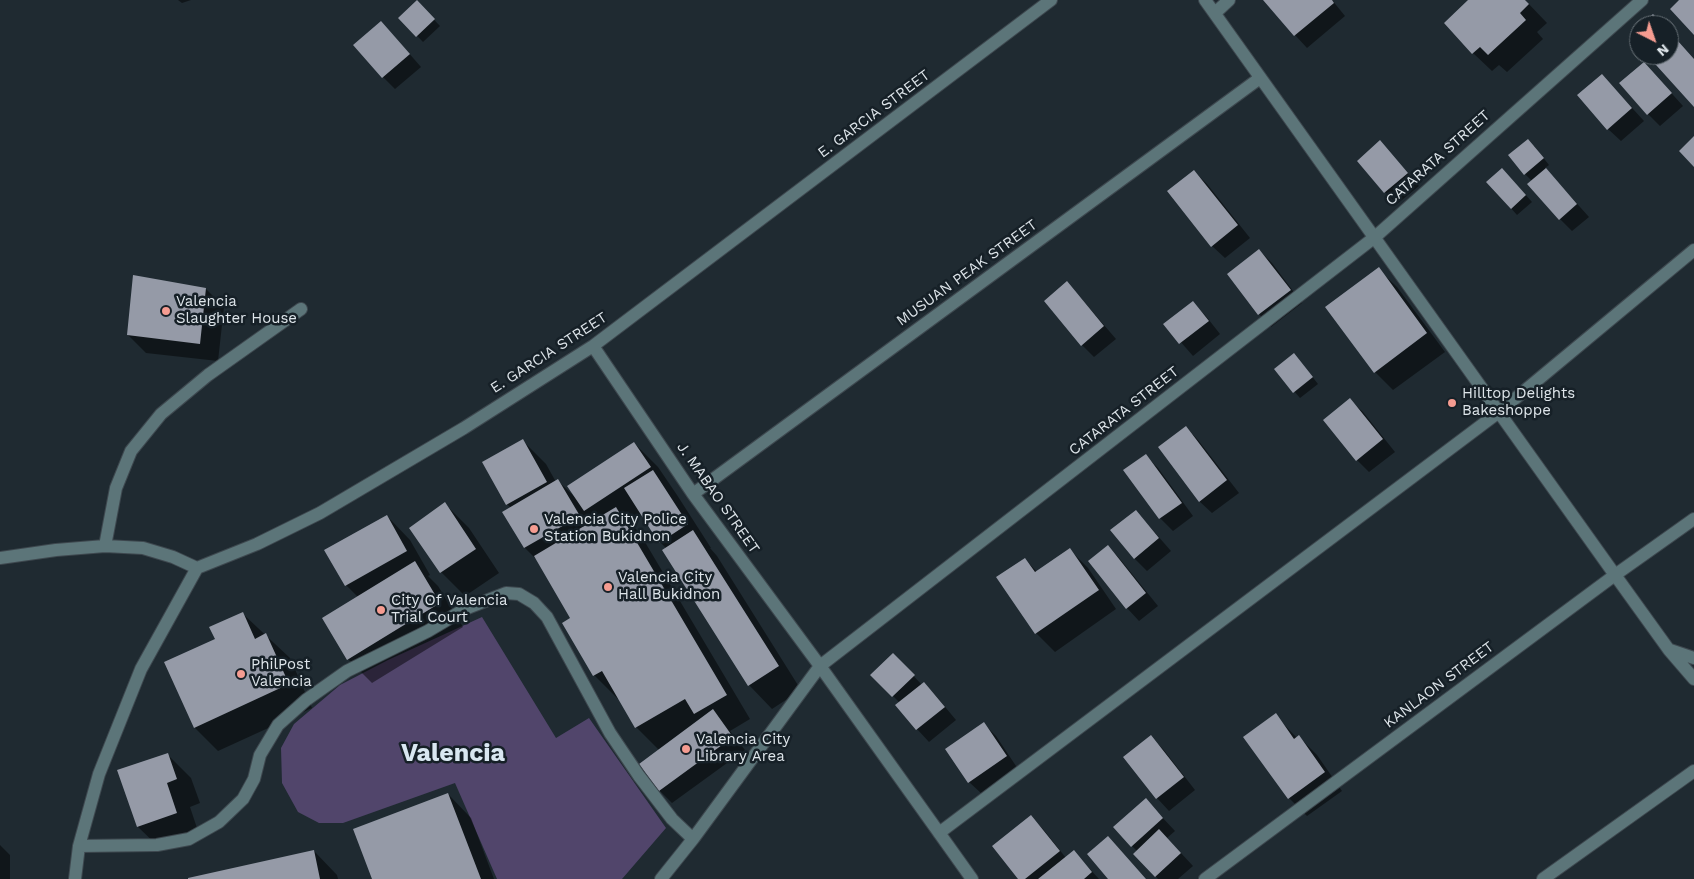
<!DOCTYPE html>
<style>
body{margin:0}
#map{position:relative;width:1694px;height:879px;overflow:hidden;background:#1f2a31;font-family:"Work Sans",sans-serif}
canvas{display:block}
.north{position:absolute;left:1629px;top:15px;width:50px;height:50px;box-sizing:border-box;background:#162027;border:1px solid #666f75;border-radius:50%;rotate:139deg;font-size:14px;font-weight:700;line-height:20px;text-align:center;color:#dee5ea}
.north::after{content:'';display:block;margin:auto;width:18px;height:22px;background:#f59c91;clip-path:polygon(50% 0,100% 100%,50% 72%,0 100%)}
</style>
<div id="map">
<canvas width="1694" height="879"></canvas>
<div class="north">N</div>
</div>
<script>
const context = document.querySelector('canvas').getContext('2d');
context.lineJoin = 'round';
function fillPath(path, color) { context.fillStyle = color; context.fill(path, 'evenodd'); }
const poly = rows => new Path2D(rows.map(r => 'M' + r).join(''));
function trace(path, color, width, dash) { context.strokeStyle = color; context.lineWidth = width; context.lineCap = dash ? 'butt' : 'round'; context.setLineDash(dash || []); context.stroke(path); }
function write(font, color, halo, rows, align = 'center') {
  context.font = font + ' "Work Sans",sans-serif'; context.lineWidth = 5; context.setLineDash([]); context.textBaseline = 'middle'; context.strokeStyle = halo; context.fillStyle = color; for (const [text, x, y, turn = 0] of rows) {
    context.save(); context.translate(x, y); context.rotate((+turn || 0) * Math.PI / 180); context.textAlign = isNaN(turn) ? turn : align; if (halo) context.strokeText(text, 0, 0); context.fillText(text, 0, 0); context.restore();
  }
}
const green = poly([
 [482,617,556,738,589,718,666,828,622,879,497,879,455,783,343,823,319,823,298,812,282,783,281,748,294,724,340,685,388,660]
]);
const shadow = poly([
 [178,0,191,0,182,3],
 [1265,0,1332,0,1345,16,1307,48,1295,35],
 [1470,0,1525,0,1547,23,1537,32,1543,39,1507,72,1499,65,1492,71,1473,53],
 [417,2,440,26,423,42,400,18],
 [393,35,421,67,395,89,383,77],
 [1602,75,1644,121,1621,141,1608,129],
 [1656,76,1683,106,1660,126,1648,114],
 [1380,142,1419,186,1397,204,1385,192],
 [1534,146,1549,165,1545,168,1589,217,1572,231,1560,219,1532,181,1525,174],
 [1194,171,1207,184,1250,238,1225,258,1212,246],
 [1508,175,1532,202,1517,215,1488,182],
 [1259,250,1272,263,1302,303,1271,327,1259,314],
 [1378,269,1397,287,1445,352,1393,390,1375,372],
 [1067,283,1079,296,1116,339,1094,357,1082,345],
 [206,289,224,307,218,361,146,353,128,335],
 [1192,303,1205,315,1220,334,1193,356,1165,324],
 [1300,361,1318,384,1300,398,1275,369],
 [1350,400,1363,412,1395,452,1369,472,1357,460],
 [1186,427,1198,440,1239,493,1212,513,1199,501],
 [522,440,546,464,556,482,558,481,575,497,634,443,658,467,677,495,711,548,710,548,717,556,801,690,772,709,749,685,667,549,660,542,641,513,628,521,639,532,750,719,730,731,745,750,672,803,660,791,640,764,659,750,636,727,619,698,618,699,594,675,564,623,572,619,538,561,525,548,504,512,511,508,507,504,483,462],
 [588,514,595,521,592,522],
 [1145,455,1158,468,1193,516,1173,531,1160,518,1125,470],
 [445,504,469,528,499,573,465,596,441,572],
 [1136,511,1171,551,1147,571,1134,558],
 [387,516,410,540,430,575,428,576,438,586,463,627,372,683,348,659,358,597,346,585],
 [1108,546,1120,559,1158,606,1139,621,1127,608,1090,561],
 [1069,549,1088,568,1116,609,1055,652,1036,633,998,578,1025,559,1037,572],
 [242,613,290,658,312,708,218,751,195,728,216,639],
 [893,654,922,685,924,684,936,696,956,720,929,742,917,729,900,703,872,675],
 [1275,715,1297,738,1298,736,1317,755,1342,791,1307,816,1289,798],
 [983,723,996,736,1018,769,982,794,969,782],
 [1151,737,1163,749,1195,790,1169,811,1157,798],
 [167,754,191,778,200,803,190,807,200,837,162,850,138,827],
 [448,794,471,818,494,879,373,879],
 [1146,800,1175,831,1167,838,1193,866,1178,879,1158,879,1135,854,1137,851,1132,846],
 [1030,816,1043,829,1066,858,1074,852,1099,879,1019,879],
 [0,845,10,855,10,879,0,879],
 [314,851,337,875,338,879,191,879]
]);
const building = poly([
 [417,0,435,19,416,37,398,18],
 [1263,0,1332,0,1334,3,1294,36],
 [1468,0,1525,0,1529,4,1520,13,1526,20,1488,55,1480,47,1472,54,1444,23],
 [1679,0,1694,0,1694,35,1670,9],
 [1653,14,1663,25,1641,25],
 [381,21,410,54,382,78,353,45],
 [1639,27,1639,46,1630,35],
 [1669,31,1694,59,1694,107,1647,55,1669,55],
 [1644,62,1672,93,1647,115,1619,83],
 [1602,74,1632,108,1607,130,1577,95],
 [1694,136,1694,167,1679,151],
 [1528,139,1544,158,1524,175,1508,155],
 [1380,140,1408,173,1384,193,1357,161],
 [1502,168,1526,195,1511,209,1486,182],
 [1546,168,1577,204,1559,220,1527,184],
 [1194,170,1238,225,1211,247,1167,191],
 [1259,249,1291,290,1258,315,1227,274],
 [1379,267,1427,333,1374,373,1325,307],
 [133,275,206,288,200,344,127,335],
 [1067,281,1104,326,1081,346,1044,301],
 [1193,301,1209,321,1179,344,1163,324],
 [1294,353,1313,377,1293,393,1274,369],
 [1350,398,1383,439,1356,461,1323,420],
 [1186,426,1227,480,1199,502,1158,447],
 [523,439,547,482,506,505,482,462],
 [634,442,651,467,584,511,567,486],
 [1146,454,1182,503,1159,519,1123,470],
 [653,470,688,524,659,543,624,488],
 [558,479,580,516,524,548,502,512],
 [445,502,476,549,440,573,409,528],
 [616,507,727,695,694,714,685,699,635,728,602,671,593,676,562,623,570,618,534,556],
 [1136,510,1159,538,1134,559,1110,530],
 [387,515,407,551,345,586,324,550],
 [693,530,779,666,748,686,662,550],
 [1108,545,1146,593,1126,609,1088,561],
 [1070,548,1099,590,1035,634,996,577,1025,558,1035,572],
 [415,561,440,603,347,660,322,618],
 [243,612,255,639,266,633,289,684,194,728,164,662,215,639,209,627],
 [893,653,915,675,892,697,870,675],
 [924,682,945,707,916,730,895,705],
 [713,709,733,737,659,791,639,764],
 [1276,713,1294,739,1299,735,1325,772,1288,799,1243,737],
 [984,722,1007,756,968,783,945,749],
 [1151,735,1184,777,1156,799,1123,757],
 [168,753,177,779,167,783,177,813,137,827,117,770],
 [448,793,481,879,372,879,353,829],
 [1146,798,1163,818,1131,847,1113,827],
 [1031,815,1060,851,1025,879,1018,879,992,846],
 [1159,829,1181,853,1155,877,1133,854],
 [1108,836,1146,879,1108,879,1087,854],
 [314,850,320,879,188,879,188,878],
 [1074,850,1092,872,1084,879,1038,879]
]);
const minor = poly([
 [1205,0,1615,575,1669,650,1694,679],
 [1215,13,1229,0],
 [593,346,693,494,820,666,972,879],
 [693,494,1260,78],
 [105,546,116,488,131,451,161,414,208,375,301,309],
 [0,558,56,550,105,546,143,548,173,557,197,568,257,544,320,513,464,428,593,346,1051,0],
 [1670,650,1694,658],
 [939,833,1499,412,1694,250],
 [79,846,157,845,189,839,219,822,243,799,254,779,260,755,278,725,306,700,347,671,428,631,465,609,506,593,519,594,534,603,547,617,610,733,639,776,672,819,693,839],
 [75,879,79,846,99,774,141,669,197,568],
 [661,879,693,839,820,666,1375,237,1642,0],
 [1205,879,1615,575,1694,519],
 [1543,879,1694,771]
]);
const markers = [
 [166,311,5,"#f59c91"],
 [1452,403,5,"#f59c91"],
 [534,529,5,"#f59c91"],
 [608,587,5,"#f59c91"],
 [381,610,5,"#f59c91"],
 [241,674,5,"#f59c91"],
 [686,749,5,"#f59c91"]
];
const streetNames = [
 ["E. GARCIA STREET",874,114,-37],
 ["CATARATA STREET",1438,158,-42],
 ["MUSUAN PEAK STREET",967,273,-36],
 ["E. GARCIA STREET",549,353,-33],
 ["CATARATA STREET",1124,411,-38],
 ["J. MABAO STREET",718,498,55],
 ["KANLAON STREET",1439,685,-37]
];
const poiNames = [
 ["Valencia",176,302],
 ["Slaughter House",176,319],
 ["Hilltop Delights",1462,394],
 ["Bakeshoppe",1462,411],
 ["Valencia City Police",544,520],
 ["Station Bukidnon",544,537],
 ["Valencia City",618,578],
 ["Hall Bukidnon",618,595],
 ["City Of Valencia",391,601],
 ["Trial Court",391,618],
 ["PhilPost",251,665],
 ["Valencia",251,682],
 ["Valencia City",696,740],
 ["Library Area",696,757]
];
const townNames = [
 ["Valencia",453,754]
];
fillPath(green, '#51456b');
fillPath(shadow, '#0007');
fillPath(building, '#959aa7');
trace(minor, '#3e484f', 14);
trace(minor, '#5c7579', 12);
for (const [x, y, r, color] of markers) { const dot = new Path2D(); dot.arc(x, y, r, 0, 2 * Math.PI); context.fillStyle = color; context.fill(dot); trace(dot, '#162027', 2); }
write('15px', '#dee5ea', '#162027', streetNames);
write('15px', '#dee5ea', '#162027', poiNames, 'left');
write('bold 25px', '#d9e7f1', '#162027', townNames);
</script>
